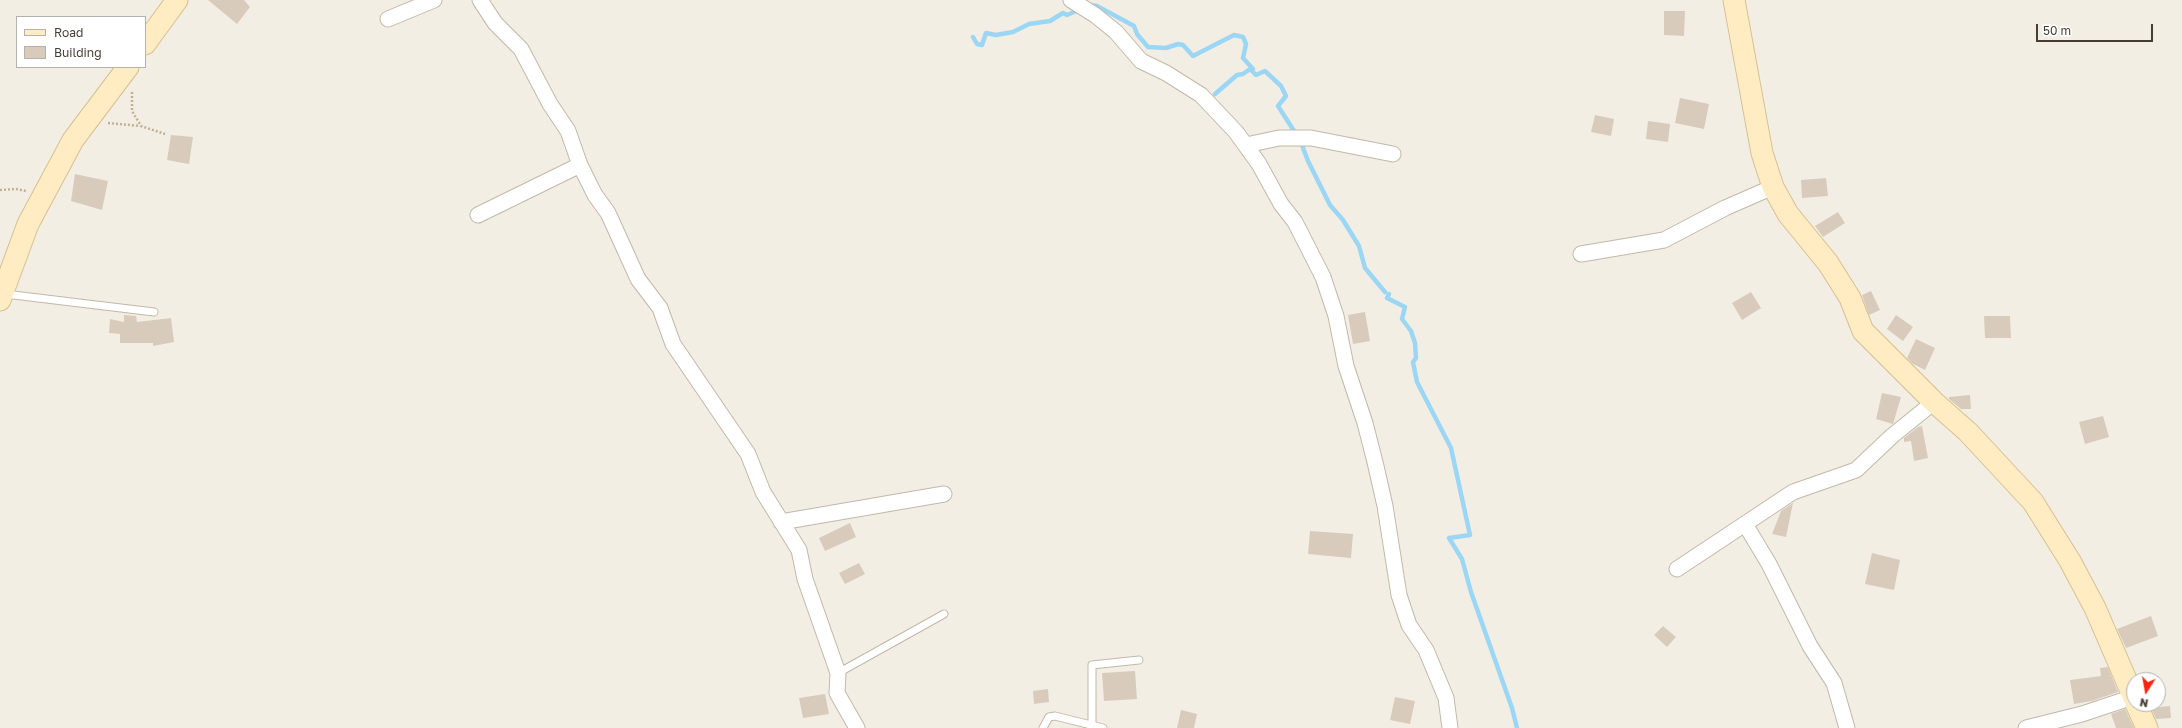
<!DOCTYPE html>
<style>
body{margin:0}
#map{position:relative;width:2182px;height:728px;overflow:hidden;background:#f3eee4;font-family:"Golos Text",sans-serif}
canvas{display:block}
.legend{position:absolute;left:16px;top:16px;width:130px;height:52px;box-sizing:border-box;background:#fff;border:1px solid #b5b2ae;margin:0;padding:5px 7px;list-style:none;font-size:12px;color:#463e34}
.legend li{display:flex;align-items:center;gap:8px;height:20px}
.legend b{width:20px;border:1px solid #b5b2ae}
.north{position:absolute;left:2126px;top:672px;width:40px;height:40px;box-sizing:border-box;background:#fff;border:1px solid #b5b2ae;border-radius:50%;rotate:191deg;font-size:11px;font-weight:700;line-height:16px;text-align:center;color:#463e34}
.north::after{content:'';display:block;margin:auto;width:14px;height:18px;background:#ff2310;clip-path:polygon(50% 0,100% 100%,50% 72%,0 100%)}
.scale{position:absolute;left:2036px;top:24px;width:117px;height:18px;box-sizing:border-box;border:2px solid #463e34;border-top:0;padding-left:5px;font-size:12px;line-height:14px;white-space:nowrap;color:#463e34;-webkit-text-stroke:3px #fff;paint-order:stroke}
</style>
<div id="map">
<canvas width="2182" height="728"></canvas>
<ul class="legend">
<li><b style="height:5px;background:#ffecc3"></b>Road</li>
<li><b style="height:11px;background:#d9cbbc"></b>Building</li>
</ul>
<div class="north">N</div>
<div class="scale">50 m</div>
</div>
<script>
const context = document.querySelector('canvas').getContext('2d');
context.lineJoin = 'round';
const poly = rows => new Path2D(rows.map(r => 'M' + r).join(''));
function trace(path, color, width, dash) { context.strokeStyle = color; context.lineWidth = width; context.lineCap = dash ? 'butt' : 'round'; context.setLineDash(dash || []); context.stroke(path); }
function fillPath(path, color) { context.fillStyle = color; context.fill(path, 'evenodd'); }
const stream = poly([
 [1091,5,1097,6,1134,26,1137,34,1148,47,1166,48,1178,44,1183,45,1193,56,1234,35,1243,37,1246,44,1243,58,1253,69],
 [973,37,977,44,982,45,986,33,996,35,1013,32,1029,24,1050,21,1063,13,1067,15,1081,9],
 [1215,94,1237,75,1243,74,1250,69,1256,75,1265,71,1281,86,1286,96,1278,106,1296,134],
 [1300,140,1308,161,1330,205,1343,220,1359,246,1365,268,1385,292],
 [1389,294,1387,298,1405,307,1402,319,1411,331,1415,343,1416,358,1413,362,1417,382,1451,448,1470,535,1449,538,1462,559,1471,592,1512,708,1517,728]
]);
const building = poly([
 [208,0,244,0,250,7,237,24],
 [1664,11,1685,11,1684,36,1664,35],
 [1680,98,1709,104,1704,129,1675,123],
 [1595,115,1614,119,1611,136,1591,132],
 [1648,121,1670,124,1668,142,1646,139],
 [171,135,193,137,189,164,167,160],
 [75,174,108,181,102,210,71,201],
 [1826,178,1828,196,1802,198,1801,180],
 [1838,212,1845,223,1823,237,1815,226],
 [1871,291,1880,310,1869,315,1862,295],
 [1751,292,1761,308,1742,320,1732,303],
 [1365,312,1370,341,1353,344,1348,315],
 [124,315,136,316,137,322,171,318,174,342,153,346,153,343,120,343,120,334,109,333,110,319,124,322],
 [1896,315,1913,327,1903,341,1887,329],
 [1984,316,2010,316,2011,338,1985,338],
 [1916,339,1935,348,1925,370,1913,364,1907,358],
 [1882,393,1901,397,1893,424,1876,419],
 [1970,395,1971,409,1961,409,1949,399,1949,397],
 [2103,416,2109,437,2085,444,2079,422],
 [1922,426,1928,458,1914,461,1911,441,1904,442,1904,438,1918,427],
 [1793,503,1786,537,1772,534,1781,511],
 [850,523,856,537,825,551,819,538],
 [1310,531,1353,534,1351,558,1308,554],
 [1872,553,1900,560,1894,590,1865,584],
 [859,563,865,574,845,584,839,573],
 [2151,616,2158,636,2126,648,2117,629],
 [1663,626,1676,637,1667,647,1654,635],
 [2108,667,2118,692,2092,701,2074,704,2070,680,2101,676,2100,668],
 [1135,671,1137,699,1104,701,1102,673],
 [1048,689,1049,702,1034,704,1033,691],
 [825,694,829,714,803,718,799,698],
 [1395,697,1415,701,1410,724,1390,720],
 [2170,706,2171,718,2156,719,2151,708],
 [2125,709,2134,728,2116,728,2111,714],
 [1181,710,1197,714,1194,728,1177,728]
]);
const path = poly([
 [132,92,132,111,141,126,165,134],
 [108,123,140,126],
 [0,190,16,189,26,191]
]);
const service = poly([
 [5,294,154,312],
 [838,673,944,614],
 [1043,728,1049,717,1055,716,1103,728],
 [1092,728,1092,665,1139,660]
]);
const minor = poly([
 [480,0,495,23,521,49,550,104,568,131,580,165,595,195,608,213,638,279,660,308,673,344,748,454,763,492,799,550,805,579,838,673,837,693,857,728],
 [1071,0,1095,15,1116,32,1141,61,1166,73,1201,95,1236,132,1259,164,1281,204,1295,222,1323,277,1336,316,1346,366,1365,423,1375,462,1385,506,1399,595,1409,625,1426,650,1446,698,1450,728],
 [388,19,434,0],
 [1246,145,1279,138,1311,138,1393,154],
 [478,215,580,165],
 [1581,254,1664,240,1725,208,1773,187],
 [781,522,944,494],
 [1745,524,1769,564,1810,646,1834,683,1847,728],
 [1677,569,1793,492,1856,470,1892,436,1934,402],
 [2026,728,2082,714,2133,697]
]);
const secondary = poly([
 [1734,0,1762,153,1773,187,1788,214,1828,263,1850,298,1863,331,1934,402,1968,432,2033,502,2070,561,2095,608,2134,698],
 [145,44,177,0],
 [0,300,28,224,73,140,128,67],
 [2136,704,2147,728]
]);
trace(stream, '#9cd6f5', 4.5);
fillPath(building, '#d9cbbc');
trace(service, '#c2b8a9', 9);
trace(minor, '#c2b8a9', 17);
trace(secondary, '#d6c091', 23);
trace(path, '#c2b096', 2.5, [2, 2]);
trace(service, '#fff', 7);
trace(minor, '#fff', 15);
trace(secondary, '#ffecc3', 21);
</script>
